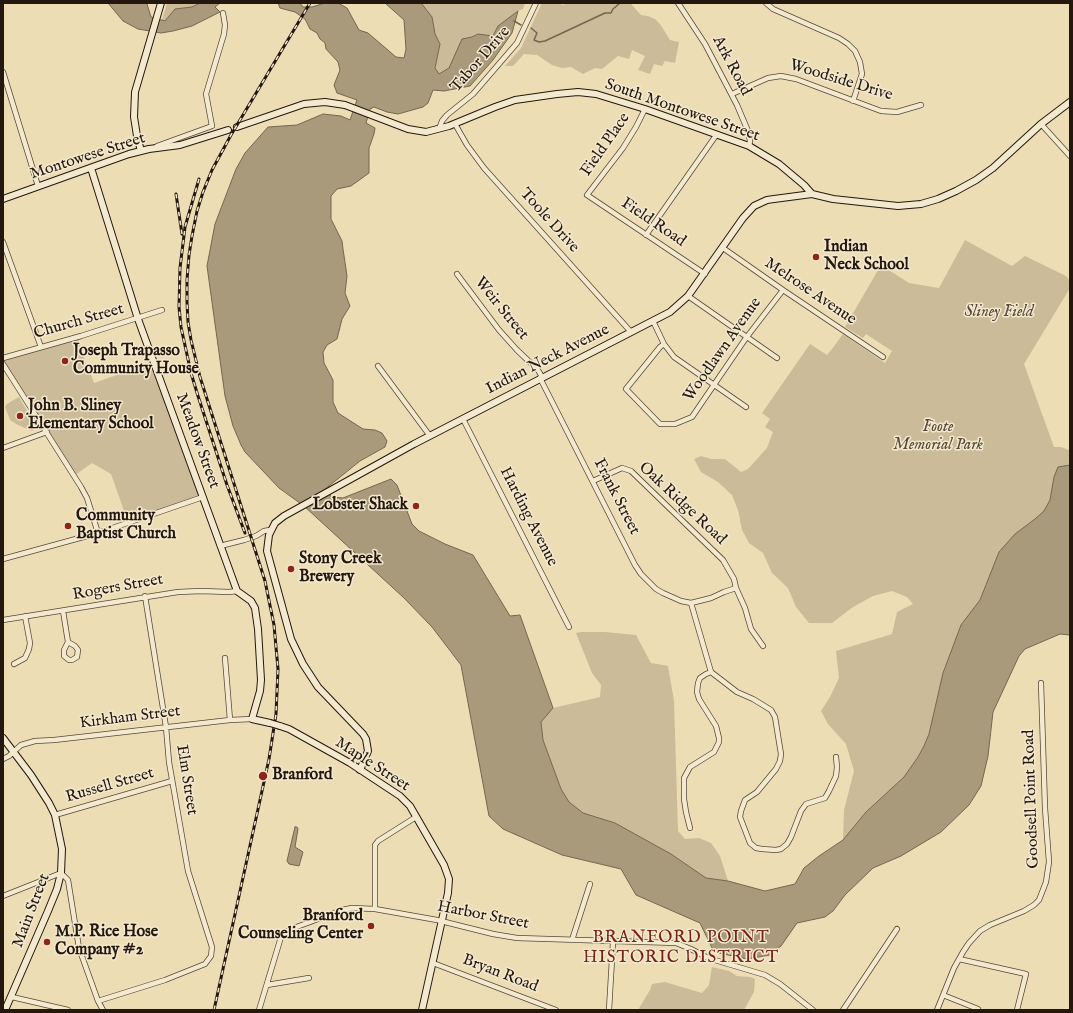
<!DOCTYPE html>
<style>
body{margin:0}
#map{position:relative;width:1073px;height:1013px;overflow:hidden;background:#edddb5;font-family:"IM FELL English",serif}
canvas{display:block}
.frame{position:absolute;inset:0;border:4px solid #24170d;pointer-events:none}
</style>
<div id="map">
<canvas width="1073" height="1013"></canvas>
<div class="frame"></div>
</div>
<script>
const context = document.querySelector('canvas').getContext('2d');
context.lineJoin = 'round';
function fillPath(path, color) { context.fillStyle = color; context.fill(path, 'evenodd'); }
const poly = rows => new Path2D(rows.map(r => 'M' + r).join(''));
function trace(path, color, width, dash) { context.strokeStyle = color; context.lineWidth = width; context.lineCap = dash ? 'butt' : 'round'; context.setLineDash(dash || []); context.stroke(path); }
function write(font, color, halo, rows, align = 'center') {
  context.font = font + ' "IM FELL English",serif'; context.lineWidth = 3; context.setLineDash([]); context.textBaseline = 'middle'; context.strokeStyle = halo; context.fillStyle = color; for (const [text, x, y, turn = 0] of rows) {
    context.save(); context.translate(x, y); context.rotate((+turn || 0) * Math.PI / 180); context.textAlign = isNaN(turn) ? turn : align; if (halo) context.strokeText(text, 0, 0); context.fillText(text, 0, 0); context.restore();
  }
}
const green = poly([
 [167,3,200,3,192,7,175,9,165,21,162,20],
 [421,3,525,3,523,9,518,11,498,26,493,36,478,34,472,37,468,37,449,69,438,74,435,68,440,44,435,34,432,17],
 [542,3,556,3,564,5,566,3,632,3,632,5,641,15,648,16,655,19,660,24,670,40,679,42,675,63,665,61,662,66,654,64,650,74,638,70,645,56,632,50,629,59,618,56,602,69,595,68,583,74,571,67,562,68,552,65,537,55,524,54,513,66,505,66,521,48],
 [965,240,1012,266,1025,256,1066,276,1070,281,1070,288,1024,364,1054,447,1061,447,1069,450,1070,465,1061,467,1057,506,995,563,980,600,960,627,943,673,929,734,924,746,918,757,904,777,866,812,843,840,844,810,854,771,846,744,828,724,821,711,830,697,839,678,836,651,892,634,897,612,913,604,907,597,892,591,873,596,853,607,832,623,809,623,796,607,788,588,772,573,763,553,749,543,742,530,738,510,732,495,718,482,701,472,694,459,701,456,711,459,725,459,741,472,748,469,767,448,773,432,765,427,770,419,762,413,810,344,827,355,832,349,843,334,885,363,892,351,866,334,863,338,845,327,881,265,909,283,939,288],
 [78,337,88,372,90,372,94,383,154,362,203,497,128,522,111,474,92,463,74,476,3,364,3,358],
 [19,397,37,428,32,431,18,425,10,420,5,407,7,404],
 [581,632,605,632,636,635,651,663,668,666,674,701,678,831,685,839,699,838,711,843,720,856,728,881,706,878,671,854,615,823,583,813,569,802,561,789,543,740,541,722,553,708,600,697,601,685,592,673,576,633],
 [712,967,729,971,737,976,750,977,755,979,754,992,744,1010,638,1010,650,990,652,984,665,982,702,993,709,985]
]);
const water = poly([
 [108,3,145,3,147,4,151,17,165,21,175,9,192,7,200,3,220,3,215,7,220,12,192,26,173,31,161,33,138,29,123,21,108,3],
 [278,3,300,3,303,7,312,7,325,3,338,3,347,8,359,30,368,33,396,57,404,58,406,49,404,20,385,3,421,3,432,17,435,34,440,44,435,68,439,74,449,68,462,39,472,37,478,34,493,36,498,26,518,11,512,33,493,60,470,86,444,91,433,90,428,103,423,107,398,114,387,112,374,107,370,109,366,123,375,128,374,134,369,148,369,173,351,186,337,189,331,196,331,219,342,241,343,249,347,276,345,293,350,306,342,319,337,339,327,345,323,352,324,363,333,380,333,402,338,413,363,429,375,430,382,433,387,441,385,447,360,461,324,490,332,497,343,498,391,479,397,485,412,524,419,531,445,544,473,555,510,616,520,615,553,708,541,722,543,740,561,789,569,802,583,813,615,823,671,854,706,878,728,881,765,891,795,884,804,868,819,856,843,840,866,812,904,777,918,757,924,746,929,734,943,673,961,625,980,600,999,552,1015,534,1035,519,1044,511,1050,500,1054,477,1058,467,1070,465,1070,635,1060,634,1025,649,1019,656,993,712,988,756,981,786,969,805,941,832,901,856,873,868,845,895,833,911,825,917,797,923,781,946,770,955,747,959,714,952,700,923,636,895,621,869,562,855,503,829,489,816,461,665,432,627,404,598,304,506,279,488,245,452,241,445,233,426,225,396,207,266,215,224,236,169,245,153,268,127,297,125,323,114,341,116,350,120,357,100,337,93,334,85,340,70,338,62,326,49,325,43,320,39,317,33,310,29,305,19,295,12,280,8,278,3],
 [295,827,297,827,298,829,295,847,303,852,299,866,289,864,287,861,295,827]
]);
const stream = poly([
 [514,21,521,25],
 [531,28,537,33,534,40,539,42,545,41,605,13,611,13,613,9,620,3]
]);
const street = poly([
 [678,3,705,44,737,105,748,131,750,141,749,146],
 [766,3,773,9,839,38,848,44,855,51,860,62,862,74,853,101],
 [3,72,38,186],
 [732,94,768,78,781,76,796,79,881,111,897,112,921,105],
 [645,109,636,127,623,148,587,195,705,274],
 [455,124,467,145,484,168,631,332],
 [1041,124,1070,156],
 [439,129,442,121,447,115,473,94,517,43,536,3],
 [157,146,212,126,206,94,224,34,225,25,223,13],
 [646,235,717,134],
 [3,242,41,347],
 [723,248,783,290,883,357],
 [457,274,499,330,517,350,538,370,542,377],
 [688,296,777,358],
 [653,321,664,344,674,357,746,407],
 [664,344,660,347,626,389,660,424,675,424,692,417,746,338,783,290],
 [3,358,81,336,162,310],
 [3,364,81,487,87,498,98,533],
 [378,366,430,436],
 [540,378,635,565,641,574,656,589,663,593,681,601,691,603,711,598,724,592,736,588,745,608,751,629,763,646],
 [463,419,569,627],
 [3,448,47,432],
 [593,481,622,468,631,471,723,560,734,579,736,588],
 [220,546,244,540,256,536,264,531,270,530],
 [3,559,98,533,203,497],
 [691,603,711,672,737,692,753,699,771,710,775,717,781,754,780,761,776,769,757,792,745,800,741,811,740,817,750,843,756,848,762,849,776,850,781,849,787,844,791,837,801,811,806,804,825,798,829,791,836,776,837,767,836,757],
 [63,611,68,642,75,646,78,650,77,657,72,660,69,660,64,656,64,650,68,642],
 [3,620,178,592,201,591,229,592,237,591],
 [225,658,230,720],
 [14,664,25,658,29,649,30,643,25,616],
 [3,759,9,756,21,745,35,741,54,740,230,720,252,719],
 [55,815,172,781],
 [690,828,686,812,684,799,684,778,690,767,714,752,719,742,719,738,716,726,699,699,697,692,698,683,700,678,706,674,711,672],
 [3,896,61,873,68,880,79,948,98,1001,103,1010],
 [375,909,375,845,378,841,416,817],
 [572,940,590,884],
 [959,959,1026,974,1017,1010],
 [433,963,556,1010],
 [267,985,309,978],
 [943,995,978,1009],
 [12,997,68,1010],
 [98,1001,165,980,205,964,211,956,212,947,188,871,169,762,166,727,145,596],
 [259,1010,281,937,283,934,291,929,310,922,342,910,352,908,375,909,437,920,493,934,517,938,676,943,691,949,708,958,765,975,780,984,813,1010],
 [609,1010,613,942],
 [843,1010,897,929],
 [937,1010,954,968,963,952,969,943,980,931,990,925,1024,911,1034,905,1039,900,1046,882,1049,862,1045,808,1041,683]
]);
const secondary = poly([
 [237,127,304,104,325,102,345,105,408,129,426,132,449,126,495,107,515,100,557,94,578,92,596,94,645,109,749,146,779,164,804,185,812,194,833,199,898,206,921,204,938,199,956,191,976,180,993,168,1041,124,1070,102],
 [141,151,137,136,134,117,135,92,161,3],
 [91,168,138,319,237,591,251,601,255,608,258,629,261,680,260,691,252,719,270,723],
 [3,199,129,154,149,149,180,145,228,130],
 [280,726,289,729,350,763,400,796,410,806,444,865,449,879,448,893,422,1010],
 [3,738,31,775,49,803,55,815,62,849,61,873,57,889,48,911,5,1010],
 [360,770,368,751,366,739,363,734,318,687,303,664,291,639,267,551,269,535,275,523,284,516,414,444,670,312,688,296,743,218,754,206,767,200,774,199,812,194]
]);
const rail = poly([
 [199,179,185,227,180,268,179,307,181,327,191,373,198,396,227,485,245,533],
 [176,194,182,234],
 [214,1010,269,759,276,714,278,669,274,625,265,581,200,377,191,340,188,322,187,302,187,280,189,255,192,236,197,211,203,192,212,170,231,135,310,3]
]);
const secondaryBridge = poly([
 [270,723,280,726]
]);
const markers = [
 [816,257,4,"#8f2418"],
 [65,361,4,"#8f2418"],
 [20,416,4,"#8f2418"],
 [416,506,4,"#8f2418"],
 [68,526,4,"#8f2418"],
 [291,569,4,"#8f2418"],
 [263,776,5,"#8f2418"],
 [371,926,4,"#8f2418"],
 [47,942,4,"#8f2418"]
];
const streetNames = [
 ["Tabor Drive",481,60,-49],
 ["Ark Road",731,66,62],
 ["Woodside Drive",841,81,17],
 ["South Montowese Street",682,111,19],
 ["Field Place",606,145,-55],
 ["Montowese Street",88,157,-18],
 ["Toole Drive",549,221,48],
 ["Field Road",653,223,34],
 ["Melrose Avenue",810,292,34],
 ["Weir Street",501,309,51],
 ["Church Street",79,322,-16],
 ["Woodlawn Avenue",723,350,-55],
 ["Indian Neck Avenue",548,360,-27],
 ["Meadow Street",197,441,70],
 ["Frank Street",616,497,63],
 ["Oak Ridge Road",682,504,43],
 ["Harding Avenue",528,517,63],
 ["Rogers Street",118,588,-10],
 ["Kirkham Street",130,718,-7],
 ["Maple Street",372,765,33],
 ["Elm Street",186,780,81],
 ["Russell Street",110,786,-16],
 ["Goodsell Point Road",1032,799,-92],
 ["Main Street",32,911,-69],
 ["Harbor Street",483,916,11],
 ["Bryan Road",500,974,21]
];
const poiNames = [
 ["Indian",824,248],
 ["Neck School",824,266],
 ["Joseph Trapasso",73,352],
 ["Community House",73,370],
 ["John B. Sliney",28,407],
 ["Elementary School",28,425],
 ["Lobster Shack",408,506,"right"],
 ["Community",76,517],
 ["Baptist Church",76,535],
 ["Stony Creek",299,560],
 ["Brewery",299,578],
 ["Branford",272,776],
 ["Branford",363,917,"right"],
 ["Counseling Center",363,935,"right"],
 ["M.P. Rice Hose",55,933],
 ["Company #2",55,951]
];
const parkNames = [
 ["Sliney Field",999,313],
 ["Foote",938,428],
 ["Memorial Park",938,446]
];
const neighbourhoodNames = [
 ["BRANFORD POINT",681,939],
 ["HISTORIC DISTRICT",681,959]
];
fillPath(green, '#cbbb98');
fillPath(water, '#a99a7c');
trace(water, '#746650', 1);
trace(stream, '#746650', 1.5);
trace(street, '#564837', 6);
trace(secondary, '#24170d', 8);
trace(street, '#f3e9cf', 4.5);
trace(secondary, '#f3e9cf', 6);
trace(rail, '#24170d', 3);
trace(rail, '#f3e9cf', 1.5, [4.5]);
trace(secondaryBridge, '#24170d', 8, []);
trace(secondaryBridge, '#f3e9cf', 6);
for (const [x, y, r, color] of markers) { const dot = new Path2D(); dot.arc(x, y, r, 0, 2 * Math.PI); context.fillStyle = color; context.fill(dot); trace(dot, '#f3e9cf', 1.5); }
write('16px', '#24170d', '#f3e9cf', streetNames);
write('bold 16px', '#24170d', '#f3e9cf', poiNames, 'left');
write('italic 16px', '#564837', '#f3e9cf', parkNames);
context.letterSpacing = '1px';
write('17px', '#7a1f14', '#f3e9cf', neighbourhoodNames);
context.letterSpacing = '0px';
</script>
